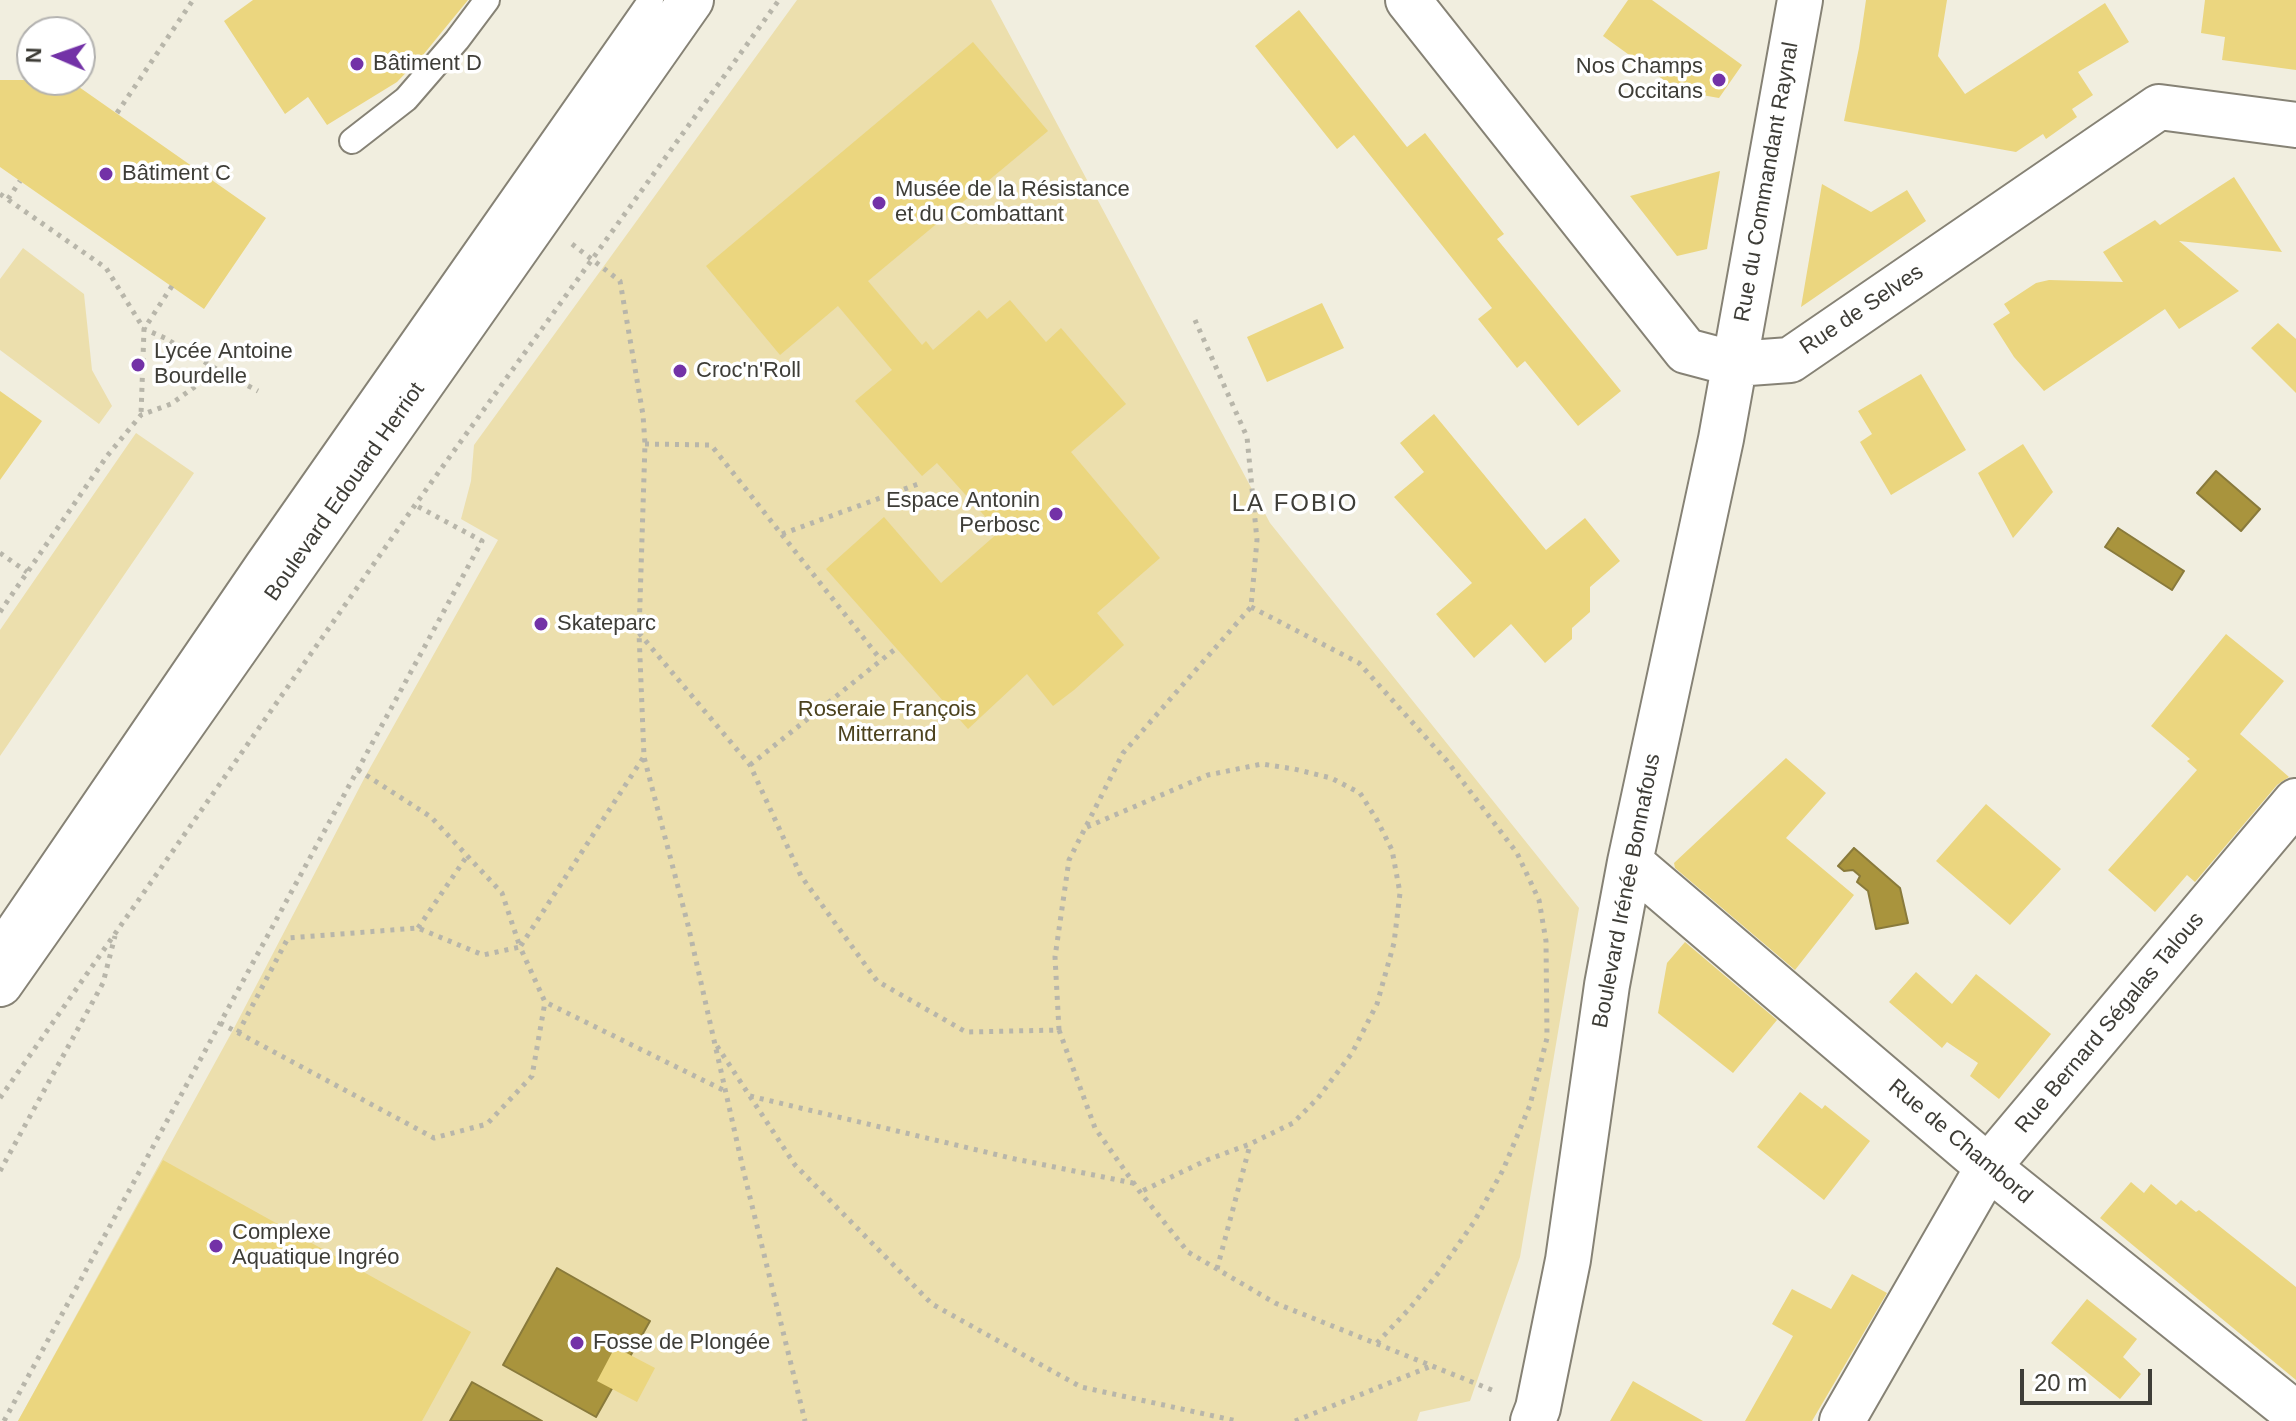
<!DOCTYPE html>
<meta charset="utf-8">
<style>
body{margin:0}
#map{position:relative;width:2296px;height:1421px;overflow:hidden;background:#f1eedf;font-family:Arial,sans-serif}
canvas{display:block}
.north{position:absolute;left:16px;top:16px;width:80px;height:80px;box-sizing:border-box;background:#fff;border:2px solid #b2b1af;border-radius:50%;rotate:272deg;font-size:22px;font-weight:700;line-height:32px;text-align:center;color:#3e3d37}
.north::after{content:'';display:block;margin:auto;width:28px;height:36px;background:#7332a7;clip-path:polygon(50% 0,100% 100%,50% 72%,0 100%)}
.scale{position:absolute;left:2020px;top:1369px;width:132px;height:36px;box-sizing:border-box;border:4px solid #3e3d37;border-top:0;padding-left:10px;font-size:24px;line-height:28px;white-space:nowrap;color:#3e3d37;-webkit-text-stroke:6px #fff;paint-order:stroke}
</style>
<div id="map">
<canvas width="2296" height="1421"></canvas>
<div class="north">N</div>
<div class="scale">20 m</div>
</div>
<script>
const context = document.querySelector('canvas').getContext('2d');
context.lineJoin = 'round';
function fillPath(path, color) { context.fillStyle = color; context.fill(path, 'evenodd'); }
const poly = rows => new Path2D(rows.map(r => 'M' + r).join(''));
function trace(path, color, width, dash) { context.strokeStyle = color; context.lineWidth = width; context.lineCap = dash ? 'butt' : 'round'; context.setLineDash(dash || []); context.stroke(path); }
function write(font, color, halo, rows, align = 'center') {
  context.font = font + ' Arial,sans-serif'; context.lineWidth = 7; context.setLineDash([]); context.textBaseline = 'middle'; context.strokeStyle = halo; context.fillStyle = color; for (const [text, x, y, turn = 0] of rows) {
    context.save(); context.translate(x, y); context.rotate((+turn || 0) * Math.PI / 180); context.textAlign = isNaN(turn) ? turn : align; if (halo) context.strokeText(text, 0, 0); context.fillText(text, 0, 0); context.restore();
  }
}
const green = poly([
 [797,0,991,0,1270,523,1579,908,1520,1257,1470,1401,1420,1412,1417,1421,18,1421,233,1030,366,775,498,540,461,519,471,481,474,445],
 [23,248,84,294,92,370,112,406,99,424,0,350,0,279],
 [136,433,194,473,0,756,0,630]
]);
const water = poly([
 [2216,471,2260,509,2241,531,2197,493,2216,471],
 [2118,528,2184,571,2172,590,2105,547,2118,528],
 [1854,848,1900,888,1908,923,1876,929,1868,891,1857,882,1860,876,1853,870,1844,871,1838,866,1854,848],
 [557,1268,650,1321,596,1417,503,1365,557,1268],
 [472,1382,542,1421,450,1421,472,1382]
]);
const building = poly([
 [253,0,468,0,423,55,397,82,327,125,308,97,285,114,224,21],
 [1628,0,1652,0,1742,65,1719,98,1679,91,1603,36],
 [1866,0,1947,0,1938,56,1965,94,2105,3,2129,42,2078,72,2093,95,2072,109,2077,117,2046,139,2043,134,2016,152,1844,121,1859,48],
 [2205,0,2296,0,2296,70,2222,60,2225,37,2201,33],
 [1299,10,1407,147,1425,133,1504,234,1497,239,1621,391,1578,426,1525,361,1517,368,1478,319,1492,308,1354,135,1337,149,1255,46],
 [973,42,1048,131,868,281,922,345,926,341,933,350,979,310,987,319,1010,300,1046,342,1061,328,1126,404,1071,452,1160,558,1097,613,1124,645,1074,690,1053,706,1027,674,968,729,826,569,884,517,941,583,999,532,937,463,922,476,855,401,892,370,838,306,780,355,706,266],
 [0,80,69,80,266,218,204,309,0,167],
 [1720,171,1707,249,1677,256,1630,196],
 [2234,177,2282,252,2179,241,2239,291,2179,329,2165,309,2044,391,2014,357,1993,324,2010,313,2004,304,2036,283,2049,280,2123,282,2103,252,2155,220,2160,225],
 [1822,184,1871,212,1907,190,1926,221,1801,307],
 [1322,303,1344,348,1267,382,1247,337],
 [2278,323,2296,339,2296,393,2251,348],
 [1921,374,1966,450,1891,495,1860,442,1872,434,1858,411],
 [0,391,42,421,0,480],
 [1434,414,1546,550,1585,518,1620,561,1590,587,1590,612,1572,628,1572,639,1545,663,1511,624,1474,658,1436,614,1472,583,1394,497,1424,472,1400,443],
 [2023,444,2053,492,2013,538,1978,473],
 [2226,634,2284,681,2240,734,2289,777,2277,785,2195,882,2187,875,2155,912,2108,870,2197,770,2187,761,2190,759,2151,726],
 [1786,758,1826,793,1786,838,1854,895,1795,970,1675,868,1674,863],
 [1986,804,2061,869,2010,925,1936,861],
 [1685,942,1777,1020,1733,1073,1658,1013,1667,963],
 [1916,972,1952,1004,1976,974,2051,1034,1999,1099,1970,1076,1978,1063,1947,1042,1942,1048,1889,1002],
 [1800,1092,1822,1109,1825,1105,1870,1141,1824,1200,1757,1147],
 [163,1160,471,1332,422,1421,18,1421],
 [2131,1182,2144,1193,2151,1184,2176,1205,2181,1200,2196,1212,2199,1210,2296,1287,2296,1380,2100,1218],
 [1852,1274,1887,1293,1812,1421,1745,1421,1793,1336,1772,1324,1792,1289,1831,1309],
 [2087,1299,2137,1339,2123,1357,2141,1374,2120,1399,2051,1343],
 [615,1347,655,1368,637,1402,597,1381],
 [1633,1381,1703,1421,1610,1421]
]);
const path = poly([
 [117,113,193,0],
 [0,194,106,268,144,329,141,415],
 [8,199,20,181],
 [572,244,620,281,643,415,645,444,639,633,644,757,688,925,744,1173,805,1421],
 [172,286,144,329,165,338,218,370,258,391],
 [645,444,711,445,881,660],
 [782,534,921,483],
 [0,553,27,572],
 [1251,607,1359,663,1447,761,1517,853,1539,900,1546,941,1547,1038,1530,1105,1503,1170,1474,1222,1439,1272,1410,1308,1376,1344],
 [0,612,107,456,141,415,171,404,218,370],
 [639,633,750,765,801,876,877,981,966,1032,1059,1030,1055,957,1069,860,1123,753,1251,607,1257,540,1247,437,1195,320],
 [643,758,520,947,545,1002,725,1091],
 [750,765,894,650],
 [1087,827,1208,775,1262,764,1294,769,1331,778,1360,793,1377,820,1392,850,1400,893,1394,943,1377,1004,1352,1053,1318,1098,1293,1123,1250,1144,1207,1160,1140,1192],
 [418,928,467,856],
 [220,1023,434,1138,487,1124,532,1076,545,1002],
 [1059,1030,1095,1128,1140,1192,1188,1252,1275,1303,1497,1392],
 [238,1033,288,938,418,928,483,955,520,947,502,893,431,817,358,770],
 [717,1046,795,1165,932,1304,1081,1387,1237,1421],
 [750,1096,1015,1159,1133,1183],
 [0,1098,415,505,779,0],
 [0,1171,103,983,115,936],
 [1217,1269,1250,1145],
 [4,1421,482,541,415,505],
 [1295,1421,1429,1367]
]);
const lane = poly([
 [352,141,406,99,457,40,487,0],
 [0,940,258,562,651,0]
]);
const street = poly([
 [1408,0,1686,351,1735,364,1790,360,2159,107,2296,125],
 [1630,862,1988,1167,2296,1414],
 [1533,1421,1538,1408,1568,1260,1607,985,1630,862,1721,439,1800,0],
 [1842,1421,1988,1167,2296,801]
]);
const secondary = poly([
 [0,984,691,0]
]);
const markers = [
 [357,64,8,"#7332a7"],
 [1719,80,8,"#7332a7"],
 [106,174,8,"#7332a7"],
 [879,203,8,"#7332a7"],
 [138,365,8,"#7332a7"],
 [680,371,8,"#7332a7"],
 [1056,514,8,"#7332a7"],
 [541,624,8,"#7332a7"],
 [216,1246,8,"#7332a7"],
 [577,1343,8,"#7332a7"]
];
const poiNames = [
 ["Bâtiment D",373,64],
 ["Nos Champs",1703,67,"right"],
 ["Occitans",1703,92,"right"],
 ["Bâtiment C",122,174],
 ["Musée de la Résistance",895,190],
 ["et du Combattant",895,215],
 ["Lycée Antoine",154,352],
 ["Bourdelle",154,377],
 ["Croc'n'Roll",696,371],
 ["Espace Antonin",1040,501,"right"],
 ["Perbosc",1040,526,"right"],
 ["Skateparc",557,624],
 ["Complexe",232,1233],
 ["Aquatique Ingréo",232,1258],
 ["Fosse de Plongée",593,1343]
];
const streetNames = [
 ["Rue du Commandant Raynal",1767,182,-80],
 ["Rue de Selves",1862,310,-34],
 ["Boulevard Edouard Herriot",345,492,-55],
 ["Boulevard Irénée Bonnafous",1627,891,-79],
 ["Rue Bernard Ségalas Talous",2110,1023,-50],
 ["Rue de Chambord",1960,1142,40]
];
const parkNames = [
 ["Roseraie François",887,710],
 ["Mitterrand",887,735]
];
const neighbourhoodNames = [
 ["LA FOBIO",1295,504]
];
fillPath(green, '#ecdfad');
fillPath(water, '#a9943d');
trace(water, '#897a3b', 2);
fillPath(building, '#ebd67f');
trace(lane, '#868275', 28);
trace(street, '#868275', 48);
trace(secondary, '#868275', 48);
trace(path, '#b8b6aa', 5, [4, 6]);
trace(lane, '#fff', 24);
trace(street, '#fff', 44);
trace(secondary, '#fff', 44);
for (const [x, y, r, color] of markers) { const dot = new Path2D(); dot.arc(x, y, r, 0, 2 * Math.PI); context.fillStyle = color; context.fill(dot); trace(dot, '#fff', 3); }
write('22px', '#3e3d37', '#fff', poiNames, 'left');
write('22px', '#3e3d37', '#fff', streetNames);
write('22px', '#4c421d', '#fff', parkNames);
context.letterSpacing = '2px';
write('24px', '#3e3d37', '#fff', neighbourhoodNames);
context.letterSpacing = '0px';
</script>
